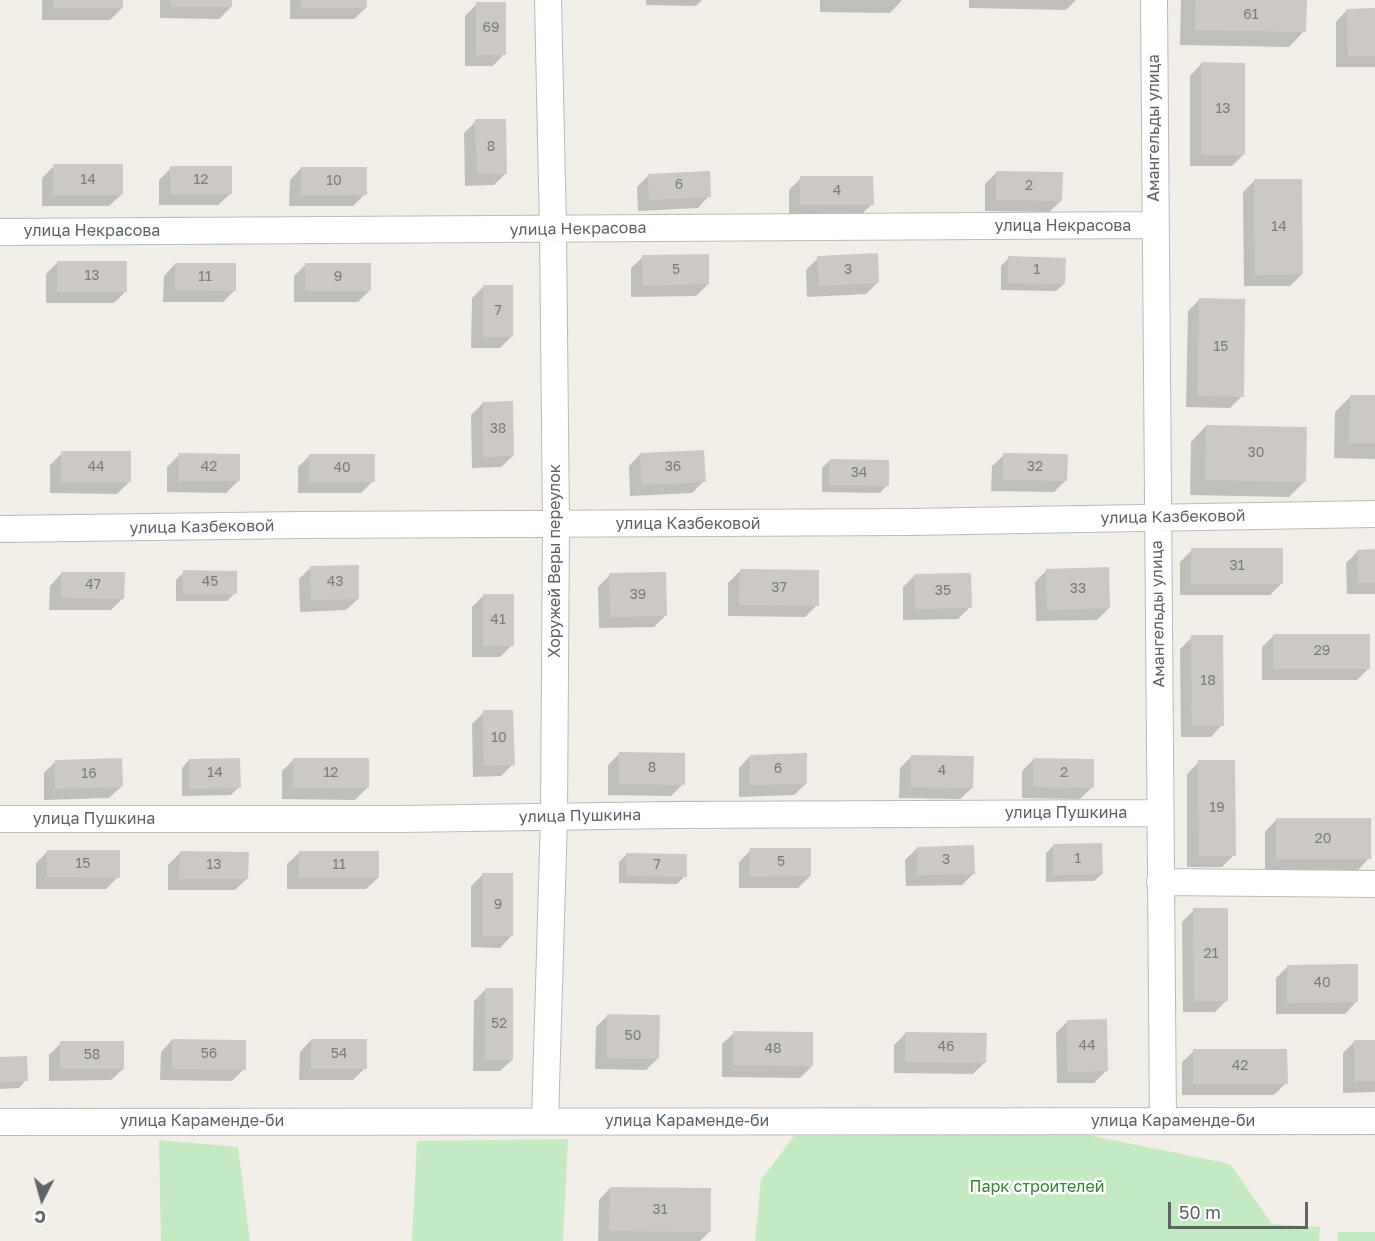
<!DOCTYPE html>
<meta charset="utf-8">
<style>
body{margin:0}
#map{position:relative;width:1375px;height:1241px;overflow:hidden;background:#f1eee7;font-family:"Golos Text",sans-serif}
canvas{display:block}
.north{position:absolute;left:12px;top:1169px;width:60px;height:60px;-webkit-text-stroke:4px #fff;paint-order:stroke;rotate:186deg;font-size:16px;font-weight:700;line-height:24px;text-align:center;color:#5e6368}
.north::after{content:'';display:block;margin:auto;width:21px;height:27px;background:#5e6368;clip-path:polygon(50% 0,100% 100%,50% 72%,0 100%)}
.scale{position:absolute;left:1168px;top:1202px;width:140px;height:27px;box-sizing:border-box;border:3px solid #5e6368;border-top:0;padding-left:8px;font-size:18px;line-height:21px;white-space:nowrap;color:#5e6368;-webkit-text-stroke:4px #fff;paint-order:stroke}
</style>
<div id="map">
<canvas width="1375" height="1241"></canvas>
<div class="north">С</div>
<div class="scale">50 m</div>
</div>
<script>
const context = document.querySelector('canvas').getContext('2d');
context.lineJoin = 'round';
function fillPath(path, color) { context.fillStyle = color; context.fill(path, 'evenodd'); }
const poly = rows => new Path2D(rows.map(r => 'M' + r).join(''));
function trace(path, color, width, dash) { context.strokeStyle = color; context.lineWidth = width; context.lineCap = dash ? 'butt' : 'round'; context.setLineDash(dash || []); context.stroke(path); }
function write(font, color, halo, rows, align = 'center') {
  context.font = font + ' "Golos Text",sans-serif'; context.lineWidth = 5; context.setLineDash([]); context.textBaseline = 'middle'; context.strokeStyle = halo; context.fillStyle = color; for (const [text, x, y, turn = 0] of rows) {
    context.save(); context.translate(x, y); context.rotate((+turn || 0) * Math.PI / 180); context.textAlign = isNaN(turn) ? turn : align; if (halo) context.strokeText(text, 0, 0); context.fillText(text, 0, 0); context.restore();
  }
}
const green = poly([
 [1078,1133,1230,1164,1272,1224,1320,1227,1319,1241,755,1241,761,1180,794,1136],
 [568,1139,563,1241,412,1241,417,1141],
 [159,1140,238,1147,250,1241,161,1241],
 [1338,1232,1375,1232,1375,1241,1338,1241]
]);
const shadow = poly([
 [42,0,122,0,122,8,110,20,42,20],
 [160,0,231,0,231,7,219,19,160,18],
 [290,0,366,0,366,8,354,19,290,19],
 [646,0,702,0,696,6,646,5],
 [820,0,902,0,890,13,820,12],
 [969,0,1076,0,1066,10,969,8],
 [1181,0,1305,0,1304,31,1289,47,1180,45],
 [477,4,504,54,493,66,465,66,465,16],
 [1347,10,1375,10,1375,67,1336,67,1336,22],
 [1201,64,1244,154,1232,166,1190,166,1190,76],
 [476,121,506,173,494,185,465,186,464,133],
 [54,166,121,195,109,206,42,206,42,178],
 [171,168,230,194,218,205,159,205,159,180],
 [301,168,365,194,353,206,289,206,290,180],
 [997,172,1061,201,1049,212,985,211,985,184],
 [649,175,709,196,698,208,638,211,637,187],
 [801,178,872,204,860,216,789,216,789,190],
 [1255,180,1302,274,1290,286,1244,286,1243,192],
 [643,257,708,284,696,296,631,297,631,268],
 [818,258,878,282,866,294,807,297,806,270],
 [1009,258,1064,284,1056,291,1001,290,1001,266],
 [58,262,126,291,114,303,46,303,46,274],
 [175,264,235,290,223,302,163,302,164,276],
 [306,264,370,290,358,302,294,302,294,276],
 [484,286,512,336,500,348,471,348,472,298],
 [1200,299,1242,396,1230,408,1186,407,1188,311],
 [1351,396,1375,397,1375,459,1334,458,1335,412],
 [483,403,513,456,501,467,472,468,471,415],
 [1206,426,1305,481,1289,497,1190,495,1191,442],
 [62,453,129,482,117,494,50,493,50,465],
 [640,454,704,481,692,493,630,496,629,466],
 [179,455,238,481,226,493,167,492,167,467],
 [310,455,373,481,361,493,298,493,298,467],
 [1004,455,1066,480,1054,492,991,491,992,466],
 [830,460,887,485,880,493,822,492,822,468],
 [1192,550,1282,583,1270,595,1180,595,1180,562],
 [1358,551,1375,551,1375,594,1347,594,1346,563],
 [311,567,358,599,346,610,300,612,299,579],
 [1047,570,1109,608,1097,620,1036,621,1035,582],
 [740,571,817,605,805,617,728,616,728,583],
 [184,572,235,593,227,601,176,601,176,580],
 [61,574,123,598,111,610,49,610,50,586],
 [610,575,666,615,654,627,599,628,598,587],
 [914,576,970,607,958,619,903,620,903,587],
 [484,595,512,645,500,657,472,657,472,607],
 [1274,635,1369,668,1357,680,1262,680,1262,647],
 [1192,637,1222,725,1211,737,1181,737,1180,649],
 [484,712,513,764,501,776,473,777,472,724],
 [620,753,683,784,671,796,608,795,608,765],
 [750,756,806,784,794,795,739,797,739,768],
 [912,756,972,788,960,799,899,798,900,768],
 [294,759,367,788,355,800,282,799,282,771],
 [1034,759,1092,787,1080,799,1022,798,1022,771],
 [189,760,239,787,231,795,182,796,182,768],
 [56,761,121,787,109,798,44,800,44,773],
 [1199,762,1234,855,1222,867,1187,867,1187,774],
 [1276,820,1369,858,1358,870,1265,870,1265,832],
 [1053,846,1102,874,1094,881,1046,882,1046,853],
 [917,848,974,873,962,885,906,886,905,860],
 [751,850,810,876,798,888,739,888,739,862],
 [48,851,118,877,106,889,36,889,36,863],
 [180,853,247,879,235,890,168,890,168,865],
 [299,853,378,878,366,889,287,889,287,864],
 [627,854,685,876,677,884,619,883,619,862],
 [483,874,511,936,500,948,471,947,471,886],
 [1194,910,1227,1000,1215,1012,1183,1012,1182,922],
 [1288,966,1356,1002,1345,1014,1276,1014,1276,978],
 [485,990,512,1060,500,1071,473,1071,474,1001],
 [608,1015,658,1058,646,1070,595,1069,596,1027],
 [1068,1021,1106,1071,1094,1083,1057,1083,1056,1033],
 [734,1033,812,1066,800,1078,722,1077,722,1044],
 [906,1033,985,1062,973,1074,894,1073,894,1045],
 [172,1040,244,1069,232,1081,160,1080,161,1052],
 [311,1040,365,1068,353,1080,299,1080,300,1052],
 [1355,1041,1375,1041,1375,1092,1343,1093,1343,1053],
 [61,1043,123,1069,111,1080,49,1081,49,1055],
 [1194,1051,1286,1083,1274,1095,1182,1095,1182,1062],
 [0,1058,26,1080,19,1088,0,1089],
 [610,1188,709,1232,700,1241,598,1241,599,1200]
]);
const building = poly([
 [54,0,123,0,123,8,54,8],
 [171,0,232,0,232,7,171,7],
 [301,0,367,0,367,8,301,8],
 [1196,0,1307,0,1306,32,1195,30],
 [476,2,506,2,506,55,476,55],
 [1375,8,1375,56,1348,56,1347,9],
 [1201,62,1245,63,1245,155,1201,155],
 [475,119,506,119,507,174,477,174],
 [53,164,123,164,123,195,53,195],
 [170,166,232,166,232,194,170,194],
 [301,167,367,167,367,195,301,195],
 [710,171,711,197,649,200,648,174],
 [996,171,1063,172,1062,201,996,200],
 [800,176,873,176,874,205,800,205],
 [1254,179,1302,179,1303,274,1255,275],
 [878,253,879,283,819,286,817,256],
 [709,254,709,284,642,286,642,255],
 [1008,256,1066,258,1065,284,1008,283],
 [57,261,127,261,127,292,57,292],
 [175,263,236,263,236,291,175,290],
 [305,263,371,263,371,291,305,291],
 [483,285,513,285,513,337,483,337],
 [1199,298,1245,299,1244,397,1198,396],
 [1350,395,1375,395,1375,443,1349,443],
 [513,401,514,456,483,457,482,402],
 [1206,425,1307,427,1306,482,1205,480],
 [704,450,706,482,642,485,640,453],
 [61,451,131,451,131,482,61,482],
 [178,453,240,454,240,481,178,481],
 [1003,453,1068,454,1067,481,1003,480],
 [309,454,375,454,375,482,309,482],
 [830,459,889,460,889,486,829,485],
 [1191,548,1283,548,1283,584,1191,584],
 [1375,549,1375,583,1358,583,1357,550],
 [359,565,359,599,311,600,310,566],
 [1109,567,1110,608,1047,610,1046,569],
 [740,569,819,570,819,606,739,605],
 [183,570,237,571,237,594,183,594],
 [61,572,125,572,124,599,61,598],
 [666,572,667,616,610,617,609,573],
 [971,573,972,608,915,609,914,574],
 [483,594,514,594,514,646,483,646],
 [1273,634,1370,634,1370,669,1273,669],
 [1191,635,1223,635,1224,726,1192,726],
 [483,710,513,710,515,765,484,766],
 [619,752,685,753,685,785,619,784],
 [807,753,807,784,750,785,750,755],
 [911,755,974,756,973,788,911,787],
 [122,758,123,787,55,789,55,760],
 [240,758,241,788,189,789,189,759],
 [293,758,369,758,369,788,293,788],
 [1033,758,1094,759,1094,788,1033,787],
 [1198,760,1235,760,1236,856,1199,856],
 [1276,818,1371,818,1371,859,1276,859],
 [1102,843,1103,874,1053,875,1053,844],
 [974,845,975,874,917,875,917,847],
 [750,848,811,848,811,876,750,877],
 [47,850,120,850,120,878,47,877],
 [180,851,249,852,248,879,179,879],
 [299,851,379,851,379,878,298,878],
 [626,853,687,854,687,877,626,876],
 [482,873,513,873,513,936,482,936],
 [1193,908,1228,908,1228,1001,1194,1001],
 [1358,964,1358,1002,1287,1003,1287,965],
 [485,988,513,988,513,1060,485,1060],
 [607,1014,660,1015,659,1059,607,1058],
 [1107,1019,1108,1071,1068,1072,1067,1020],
 [733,1031,813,1032,813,1066,733,1065],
 [905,1032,987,1033,986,1063,905,1062],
 [172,1039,246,1040,246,1070,172,1069],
 [311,1039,367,1039,367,1069,311,1069],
 [1354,1040,1375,1040,1375,1081,1354,1081],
 [60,1041,124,1041,124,1069,60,1069],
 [1193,1049,1287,1049,1288,1084,1193,1084],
 [27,1056,28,1081,0,1082,0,1057],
 [610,1187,711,1188,711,1232,609,1231]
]);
const minor = poly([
 [1154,0,1163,1121],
 [0,232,1155,225],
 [0,529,301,525,910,522,1375,514],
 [0,819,402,819,672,815,1159,813],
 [1160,882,1375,884],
 [545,1121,554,817,556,524,553,230,548,0],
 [0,1122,1375,1121]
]);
const numberNames = [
 ["61",1251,15],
 ["69",491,28],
 ["13",1223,109],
 ["8",491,147],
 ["14",88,180],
 ["12",201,180],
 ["10",334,181],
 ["6",679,185],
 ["2",1029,186],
 ["4",837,191],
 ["14",1279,227],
 ["5",676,270],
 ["3",848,270],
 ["1",1037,270],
 ["13",92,276],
 ["11",205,277],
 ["9",338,277],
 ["7",498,311],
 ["15",1221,347],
 ["38",498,429],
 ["30",1256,453],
 ["44",96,467],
 ["42",209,467],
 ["36",673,467],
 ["32",1035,467],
 ["40",342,468],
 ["34",859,473],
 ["31",1237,566],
 ["45",210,582],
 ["43",335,582],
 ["47",93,585],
 ["37",779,588],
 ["33",1078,589],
 ["35",943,591],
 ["39",638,595],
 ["41",498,620],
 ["29",1322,651],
 ["18",1208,681],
 ["10",499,738],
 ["8",652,768],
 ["6",778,769],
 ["4",942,771],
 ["14",215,773],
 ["12",331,773],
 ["2",1064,773],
 ["16",89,774],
 ["19",1217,808],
 ["20",1323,839],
 ["1",1078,859],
 ["3",946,860],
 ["5",781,862],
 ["15",83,864],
 ["13",214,865],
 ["11",339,865],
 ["7",657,865],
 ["9",498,905],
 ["21",1211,954],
 ["40",1322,983],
 ["52",499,1024],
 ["50",633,1036],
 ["44",1087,1046],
 ["46",946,1047],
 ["48",773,1049],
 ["56",209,1054],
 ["54",339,1054],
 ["58",92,1055],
 ["42",1240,1066],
 ["31",660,1210]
];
const streetNames = [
 ["Амангельды улица",1154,128,-90],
 ["улица Некрасова",1063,226],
 ["улица Некрасова",578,229,-1],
 ["улица Некрасова",92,231],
 ["улица Казбековой",1173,517,-1],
 ["улица Казбековой",688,524],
 ["улица Казбековой",202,527,-1],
 ["Хоружей Веры переулок",555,561,-90],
 ["Амангельды улица",1158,614,-91],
 ["улица Пушкина",1066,813],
 ["улица Пушкина",580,816,-1],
 ["улица Пушкина",94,819],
 ["улица Караменде-би",202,1121],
 ["улица Караменде-би",687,1121],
 ["улица Караменде-би",1173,1121]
];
const parkNames = [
 ["Парк строителей",1037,1187]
];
fillPath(green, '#c4eac2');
fillPath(shadow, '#0003');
fillPath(building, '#ccc9c4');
trace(minor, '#b7babe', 28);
trace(minor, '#fff', 26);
write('14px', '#7a7c7f', null, numberNames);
write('16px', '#5e6368', '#fff', streetNames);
write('16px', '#308530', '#fff', parkNames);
</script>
